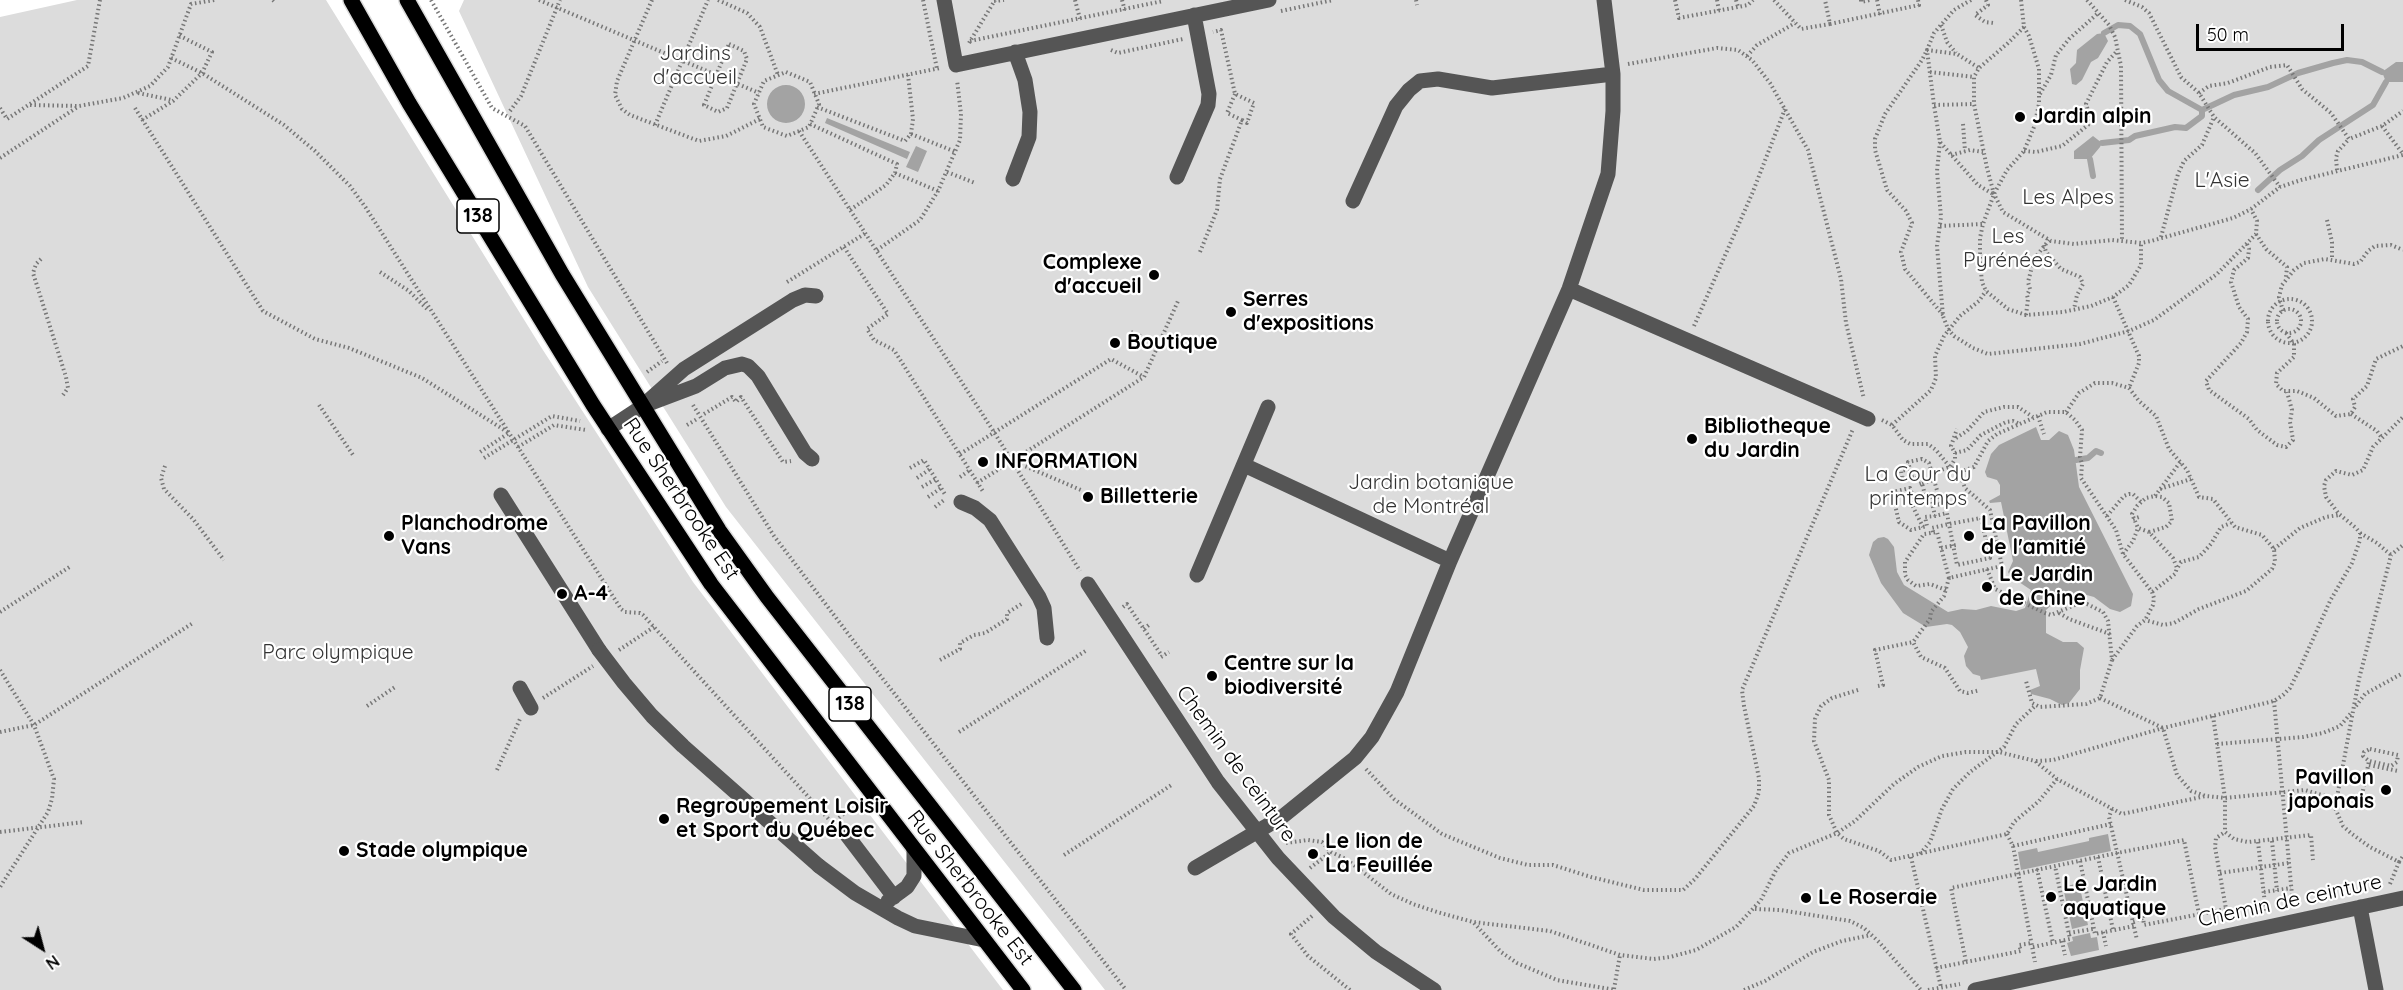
<!DOCTYPE html>
<meta charset="utf-8">
<style>
body{margin:0}
#map{position:relative;width:2403px;height:990px;overflow:hidden;background:#fff;font-family:Quicksand,sans-serif}
canvas{display:block}
.north{position:absolute;left:12px;top:918px;width:60px;height:60px;-webkit-text-stroke:4px #fff;paint-order:stroke;rotate:144deg;font-size:16px;font-weight:700;line-height:24px;text-align:center;color:#000}
.north::after{content:'';display:block;margin:auto;width:21px;height:27px;background:#000;clip-path:polygon(50% 0,100% 100%,50% 72%,0 100%)}
.scale{position:absolute;left:2196px;top:24px;width:148px;height:27px;box-sizing:border-box;border:3px solid #000;border-top:0;padding-left:8px;font-size:18px;line-height:21px;white-space:nowrap;color:#000;-webkit-text-stroke:4px #fff;paint-order:stroke}
</style>
<div id="map">
<canvas width="2403" height="990"></canvas>
<div class="north">N</div>
<div class="scale">50 m</div>
</div>
<script>
const context = document.querySelector('canvas').getContext('2d');
context.lineJoin = 'round';
function fillPath(path, color) { context.fillStyle = color; context.fill(path, 'evenodd'); }
const poly = rows => new Path2D(rows.map(r => 'M' + r).join(''));
function trace(path, color, width, dash) { context.strokeStyle = color; context.lineWidth = width; context.lineCap = dash ? 'butt' : 'round'; context.setLineDash(dash || []); context.stroke(path); }
function write(font, color, halo, rows, align = 'center') {
  context.font = font + ' Quicksand,sans-serif'; context.lineWidth = 4.5; context.setLineDash([]); context.textBaseline = 'middle'; context.strokeStyle = halo; context.fillStyle = color; for (const [text, x, y, turn = 0] of rows) {
    context.save(); context.translate(x, y); context.rotate((+turn || 0) * Math.PI / 180); context.textAlign = isNaN(turn) ? turn : align; if (halo) context.strokeText(text, 0, 0); context.fillText(text, 0, 0); context.restore();
  }
}
const green = poly([
 [77,0,326,0,541,347,693,582,1003,990,0,990,0,17],
 [464,0,2403,0,2403,990,1105,990,726,507,588,287,459,11]
]);
const water = poly([
 [2104,33,2108,41,2104,48,2098,58,2091,62,2082,80,2076,85,2072,84,2070,69,2076,63,2077,50,2097,34],
 [2396,62,2403,62,2403,82,2386,82,2382,72],
 '767 104a19 19 0 1 1 38 0a19 19 0 1 1-38 0Z',
 [827,118,910,152,907,159,825,123],
 [2093,136,2102,143,2100,147,2090,159,2074,159,2074,151],
 [916,146,927,151,918,172,906,167],
 [2036,427,2041,440,2049,440,2059,431,2068,435,2074,450,2079,487,2133,594,2131,606,2120,612,2110,609,2094,597,2083,594,2055,602,2046,610,2046,633,2063,642,2077,642,2084,648,2080,670,2080,689,2069,703,2062,705,2050,699,2031,694,2030,690,2040,686,2036,669,1981,680,1980,676,1973,674,1966,666,1964,656,1968,647,1960,632,1952,625,1947,624,1926,627,1903,613,1881,583,1869,555,1873,542,1878,538,1884,537,1888,539,1894,547,1897,572,1904,585,1948,612,1962,609,1976,610,1991,606,2016,611,2025,608,2031,590,2010,576,2008,572,2013,561,2001,502,1990,503,1989,501,2000,495,2000,485,1997,480,1987,477,1985,472,1991,454,1999,445],
 [2108,834,2111,851,2021,870,2018,852,2037,848,2038,852,2089,841,2089,838],
 [2079,883,2088,925,2072,929,2063,887],
 [2090,933,2091,938,2097,937,2099,950,2071,956,2067,943,2073,941,2072,937]
]);
const stream = poly([
 [2202,110,2234,95,2268,87,2298,73,2333,63,2347,60,2362,62,2382,72],
 [2102,143,2129,140,2135,136,2175,127,2186,128,2202,116,2202,110,2168,91,2159,80,2140,34,2130,26,2118,25,2104,33],
 [2090,159,2093,176],
 [2258,190,2280,170,2302,156,2319,140,2373,105,2386,82],
 [2076,460,2088,458,2096,451,2101,453]
]);
const path = poly([
 [273,0,274,1],
 [431,0,492,108,525,126,667,363],
 [539,0,759,93],
 [652,0,617,81,615,95,622,109,630,115,699,141,726,136,760,119],
 [718,0,747,13,760,27,778,75],
 [923,0,937,69],
 [1075,0,1080,19],
 [1122,0,1125,11],
 [1416,0,1417,5],
 [1675,0,1679,18,1738,7,1748,5,1753,0],
 [1717,0,1719,11],
 [1736,0,1738,7],
 [1774,0,1801,29,1830,24,1825,0],
 [1861,0,1861,2,1870,0],
 [1877,0,1880,15],
 [1971,0,1954,10,1934,33,1927,50,1934,105,1940,142,1978,185,1993,194],
 [1986,0,1988,5,1975,15,1985,22,1994,23],
 [2021,0,2024,27,2029,36,2039,69,2039,104,2034,127,2024,151,2007,170,1994,194,1983,224,1980,238,1980,262,1982,282,1986,291,2008,309,2026,315,2063,312,2091,306,2113,297,2129,285,2141,265,2141,243],
 [2087,0,2109,25,2115,37,2121,66,2122,241],
 [2125,0,2142,7,2149,13,2181,77,2199,93,2214,117,2255,153,2280,187],
 [994,1,1004,0],
 [1281,11,1333,0],
 [1830,24,1919,5,1918,0],
 [1941,25,1947,42,1956,53],
 [2024,27,2008,43,1979,68,1974,77,1974,104,1987,168,1994,194,2003,212,2051,241,2074,244,2112,240,2141,243,2151,241,2233,218,2251,209,2280,187,2301,180,2403,155],
 [970,41,1163,1],
 [969,43,995,0],
 [729,44,744,51,747,59,727,108,718,112,704,105,729,44],
 [1111,50,1118,53,1183,39],
 [1747,56,1757,45,1795,23],
 [171,58,202,73,284,125,315,151,350,186,366,208,621,609,625,612,640,613,643,615,834,825],
 [1628,64,1717,48,1738,50,1752,60,1770,83,1808,150,1841,279,1846,323,1864,399],
 [786,72,810,82,819,104,809,127,787,136,763,127,754,104,764,81,786,72],
 [1930,72,1974,77],
 [138,93,172,100],
 [2199,93,2209,86,2228,83,2270,67,2287,65,2302,89,2331,113,2349,139,2382,126,2403,111],
 [814,94,940,68],
 [1235,94,1227,113,1242,120],
 [2040,94,2051,75,2056,55,2069,39,2097,14],
 [30,105,79,106,123,98,150,86,168,67,191,4,215,0],
 [1934,105,1974,104],
 [817,107,905,141,911,134,913,119,908,75],
 [0,108,7,119,88,66,100,0],
 [135,108,263,311,315,339,349,348,422,378,509,433,480,452],
 [510,111,521,96,560,0],
 [142,120,173,101,202,73,212,52,178,35],
 [810,124,897,164,895,173,886,185,850,210],
 [1963,124,1965,151],
 [655,125,708,0],
 [2382,126,2403,154],
 [799,131,994,432,1080,571],
 [911,134,956,152],
 [1940,142,1937,171,1941,217,1937,246,1943,316,1948,329,1954,336,1973,348,1988,354,2080,344,2129,331,2154,320,2217,274,2256,234,2257,221,2251,209],
 [2024,151,2036,152,2062,146,2088,125,2091,120,2086,104,2107,62,2117,51],
 [1951,155,1970,150,1983,152],
 [0,158,79,106],
 [2337,170,2336,158,2338,151,2349,139],
 [947,172,975,183],
 [895,173,938,191],
 [2327,220,2332,242,2332,260],
 [1940,226,1983,224],
 [2256,234,2266,249,2287,267,2286,277],
 [2161,237,2178,174,2184,161,2202,145,2214,117],
 [2247,244,2249,249,2248,258,2234,270,2231,282,2239,307,2248,319,2247,332,2241,343,2206,381,2209,390,2249,419,2257,430,2277,445,2286,447,2293,440,2290,422,2292,410,2287,392],
 [2044,245,2046,252,2061,269,2080,277,2083,284,2077,295,2074,309],
 [844,247,888,314,867,329,874,340,894,350,984,493],
 [877,250,920,220,938,191,960,140,961,114,957,80],
 [1200,252,1217,210,1220,179,1242,120,1247,123,1254,103,1235,94,1221,30,1213,32],
 [41,259,36,264,33,273,66,377,68,388,63,395],
 [380,272,409,291,429,311],
 [787,282,866,233],
 [2113,297,2139,356,2139,363,2129,388],
 '2268 321a22 22 0 1 1 44 0a22 22 0 1 1-44 0Z',
 '2277 321a12 12 0 1 1 24 0a12 12 0 1 1-24 0Z',
 [2283,311,2279,297,2282,285,2294,270,2304,263,2325,259,2354,264,2360,262,2368,251,2375,246,2391,245,2403,250],
 [1943,315,1905,269,1901,252,1912,223,1906,211,1887,190,1875,150,1875,139,1885,114,1922,60,1927,50,1957,54,1979,68],
 [2026,315,2028,299,2027,295,2030,289,2028,282,2034,259,2049,240],
 [1694,326,1752,194,1785,109],
 [1131,332,1159,344],
 [2286,333,2294,344,2294,357,2277,373,2276,384,2283,391,2297,391,2314,398,2336,416,2351,414,2355,407,2353,399,2367,386,2376,359,2403,346],
 [647,372,662,361],
 [319,405,353,455],
 [693,405,774,536,865,656,1126,990],
 [2066,412,2079,393,2095,383,2112,383,2129,388,2139,401,2156,416,2169,449,2187,470,2199,497,2213,499,2235,527,2262,535,2274,549,2275,562,2272,569,2246,591,2199,609,2174,623,2163,625,2145,620],
 [704,414,732,397,736,402,741,397,783,462,791,461],
 [2351,414,2377,431,2382,438],
 [2038,416,2044,434],
 [1882,420,1892,425,1903,440,1910,444,1928,444,1936,450,1950,467,1959,472,1974,467,1988,441,1997,434,2047,412,2066,412,2075,420,2082,430,2080,457,2082,464,2081,478,2116,530,2123,554,2152,592,2154,598,2153,605,2145,620,2137,626,2112,660],
 [687,425,697,419],
 [1892,425,1931,390,1936,378,1935,356,1944,336,1960,316,1979,301,1986,291],
 [1956,438,1967,431,1984,412,2004,407,2018,407,2033,417],
 [518,447,554,425,586,430],
 [1955,453,1967,450,1981,435,2006,422,2013,421,2020,424],
 [960,454,1111,359,1144,377],
 [484,458,552,416,580,421],
 [1013,461,1081,490],
 [165,466,161,478,164,489,193,519,224,560],
 [910,468,924,460,946,496],
 [1938,471,1950,467,1955,459,1955,453,1951,446,1957,429],
 [960,477,970,470],
 [917,478,930,469],
 [977,483,1144,377,1178,301],
 [1922,483,1934,480],
 [922,487,936,479],
 [2160,489,2191,479],
 [1925,495,1922,483,1919,484,1917,476,1902,479,1901,471,1910,469,1908,462,1922,459,1929,463,1941,504,1932,506],
 [2155,496,2181,461],
 [928,497,941,488],
 [1913,497,1913,507,1923,527],
 [935,507,944,500],
 [2107,516,2124,496,2129,494,2133,494,2141,502],
 [2133,519,2139,517],
 [1933,532,1932,528,1949,524,1981,518,1990,558,1957,565,1949,524,1947,513,1935,516,1925,517,1927,526,1911,530,1899,522,1892,492,1910,488,1913,497,1930,494,1935,516],
 [2149,532,2166,527,2172,521,2169,503,2162,497,2155,496,2146,498,2137,506,2132,514,2138,528,2149,532,2173,558,2177,568,2175,574,2152,592],
 [2360,533,2377,543,2391,555],
 [1941,548,1956,545],
 [2274,549,2300,528,2326,517,2339,515],
 [2123,554,2133,541,2138,528],
 [2178,567,2181,562,2199,557,2211,544,2221,527,2231,523],
 [1987,569,1995,589,2045,613,2051,615,2077,604,2087,604,2103,612,2108,621,2112,660,2100,698,2086,704,2040,707,2032,703,2026,681],
 [1949,578,1944,596,1931,612,1930,619,1913,642,1921,657,1945,668,1960,691,1968,693,1980,690],
 [1946,590,1930,584,1916,586,1908,580,1905,575,1905,562,1924,534,1937,532,1949,578,2002,566,1990,510,1965,488,1959,472],
 [1123,607,1127,604,1162,656],
 [0,612,71,566],
 [2059,613,2069,619,2110,634],
 [1144,629,1150,624],
 [619,650,654,627],
 [1161,657,1169,652],
 [940,660,960,649,960,643,974,635,985,633,1007,619,1007,613,1023,603],
 [0,670,34,725,54,779,52,799,48,812,0,887],
 [1878,686,1883,685,1875,650,1913,642],
 [1858,690,1832,698,1821,706,1815,719,1814,741,1829,780,1829,815,1837,833,1844,839,1879,851,1891,860,2007,834,2014,822,2039,801,2057,779],
 [543,698,593,666],
 [2100,698,2163,728,2177,775,2191,791,2206,796,2225,798,2305,790,2325,796,2335,808],
 [2274,701,2293,906],
 [367,706,395,687],
 [2356,706,2365,694,2403,673],
 [2213,716,2225,798,2225,832],
 [0,732,34,725,193,623],
 [959,732,1087,650],
 [2217,744,2303,737,2323,733,2340,726,2352,712],
 [2370,749,2398,755,2397,762,2391,766,2369,761,2363,756,2364,752,2370,749],
 [2036,761,2053,760,2163,728,2274,701,2283,695,2290,688,2300,668,2330,601,2352,563,2360,540,2360,533,2356,528,2339,514,2326,497,2324,486,2326,480,2336,471,2352,475,2363,470,2373,447,2403,417],
 [2369,765,2398,771,2398,773],
 [1366,769,1394,799,1442,834,1500,858,1528,865,1553,865,1591,877,1644,890,1683,890,1695,879,1754,806,1759,792,1759,778,1744,706,1742,690,1853,429],
 [497,770,520,719],
 [2362,795,2369,761],
 [2112,809,2109,817,2137,940],
 [839,818,847,811,851,802],
 [0,832,84,822],
 [2007,834,2013,846,2035,962],
 [2272,841,2277,891],
 [2258,842,2266,913],
 [1286,843,1308,840,1322,842,1331,852,1346,859,1391,894,1413,904,1437,912,1473,922,1550,931,1620,955,1654,959,1670,957,1696,950,1736,927,1761,900,1776,870,1789,853,1837,833,1855,821,1894,784,1918,767,1942,756,1966,752,1999,752,2035,761,2057,779,2122,814,2206,796],
 [2013,846,2111,824],
 [1920,854,1930,842,1942,809,1953,789,1970,772,2004,747,2016,724,2035,706],
 [1064,855,1173,784],
 [1911,857,1941,987],
 [2098,857,2113,930],
 [2080,861,2095,934,2134,926],
 [2399,862,2403,856],
 [1310,868,1331,852],
 [2037,869,2053,943],
 [2220,873,2289,863],
 [2390,884,2399,862,2370,847,2352,834,2343,826,2335,808,2359,679,2389,563,2391,555,2403,545],
 [2264,892,2291,888],
 [1755,909,1780,910,1850,921,1864,928,1879,942,1921,990],
 [1312,916,1291,934,1308,956,1350,990],
 [2228,920,2215,847,2216,838,2225,832,2234,839,2248,842,2311,835,2313,860],
 [2133,921,2143,918,2144,925,2226,909],
 [1474,923,1501,952,1517,963,1557,980,1615,990],
 [2103,932,2106,946],
 [2069,933,2093,929],
 [2062,941,2065,955],
 [2033,947,2070,939,2055,866],
 [1966,962,2021,951,2019,945,2032,943],
 [1936,968,1966,962,1951,888,2117,853,2184,840,2199,914],
 [1614,989,1620,955],
 [1744,990,1765,981,1813,952,1842,941,1871,935],
 [1928,990,1960,984]
]);
const minor = poly([
 [944,0,956,65,1269,0],
 [1177,177,1208,105,1209,94,1194,15],
 [1013,179,1029,137,1030,112,1025,80,1015,52],
 [1353,201,1396,106,1409,90,1420,81,1438,79,1492,88,1613,74],
 [1569,289,1868,419],
 [648,401,684,369,793,300,805,295,816,296],
 [608,429,643,406,696,386,725,368,742,364,748,366,758,376,805,453,812,459],
 [1244,465,1450,561],
 [501,495,599,650],
 [961,502,975,508,990,520,1039,597,1044,608,1047,638],
 [1197,575,1268,407],
 [1088,584,1218,782,1278,858,1334,917,1376,952,1434,990],
 [520,688,531,708],
 [846,834,894,897],
 [819,866,855,893,898,918,915,926,984,940],
 [1195,868,1282,817,1355,758,1372,737,1397,692,1450,561,1569,289,1608,174,1613,111,1613,74,1604,0],
 [888,901,907,887,914,876,914,850],
 [2360,907,2376,990],
 [1975,990,2403,898]
]);
const major = poly([
 [351,0,409,103,593,405,711,584,1023,990],
 [407,0,562,274,719,530,767,597,1074,990]
]);
const minorBridge = poly([
 [599,650,624,683,652,716,683,746,819,866]
]);
const markers = [
 [2020,117,6,"#000"],
 [1154,275,6,"#000"],
 [1231,312,6,"#000"],
 [1115,343,6,"#000"],
 [1692,439,6,"#000"],
 [983,462,6,"#000"],
 [1088,497,6,"#000"],
 [389,536,6,"#000"],
 [1969,536,6,"#000"],
 [1987,587,6,"#000"],
 [562,594,6,"#000"],
 [1212,676,6,"#000"],
 [2386,790,6,"#000"],
 [664,819,6,"#000"],
 [344,851,6,"#000"],
 [1313,854,6,"#000"],
 [2051,897,6,"#000"],
 [1806,898,6,"#000"]
];
const shields = [
 [478,216,42],
 [850,704,42]
];
const shieldNames = [
 ["138",478,216],
 ["138",850,704]
];
const parkNames = [
 ["Jardins",695,54],
 ["d'accueil",695,78],
 ["L'Asie",2222,181],
 ["Les Alpes",2068,198],
 ["Les",2008,237],
 ["Pyrénées",2008,261],
 ["La Cour du",1918,475],
 ["printemps",1918,499],
 ["Jardin botanique",1431,483],
 ["de Montréal",1431,507],
 ["Parc olympique",338,653]
];
const poiNames = [
 ["Jardin alpin",2032,117],
 ["Complexe",1142,263,"right"],
 ["d'accueil",1142,287,"right"],
 ["Serres",1243,300],
 ["d'expositions",1243,324],
 ["Boutique",1127,343],
 ["Bibliotheque",1704,427],
 ["du Jardin",1704,451],
 ["INFORMATION",995,462],
 ["Billetterie",1100,497],
 ["Planchodrome",401,524],
 ["Vans",401,548],
 ["La Pavillon",1981,524],
 ["de l'amitié",1981,548],
 ["Le Jardin",1999,575],
 ["de Chine",1999,599],
 ["A-4",574,594],
 ["Centre sur la",1224,664],
 ["biodiversité",1224,688],
 ["Pavillon",2374,778,"right"],
 ["japonais",2374,802,"right"],
 ["Regroupement Loisir",676,807],
 ["et Sport du Québec",676,831],
 ["Le lion de",1325,842],
 ["La Feuillée",1325,866],
 ["Stade olympique",356,851],
 ["Le Jardin",2063,885],
 ["aquatique",2063,909],
 ["Le Roseraie",1818,898]
];
const streetNames = [
 ["Rue Sherbrooke Est",681,499,56],
 ["Chemin de ceinture",1236,764,54],
 ["Rue Sherbrooke Est",970,888,52],
 ["Chemin de ceinture",2290,901,-12]
];
fillPath(green, '#dcdcdc');
fillPath(water, '#a3a3a3');
trace(stream, '#a3a3a3', 6);
trace(major, '#dbdbdb', 18);
trace(path, '#777', 4, [1.5, 3]);
trace(minor, '#555', 15);
trace(major, '#000', 15);
trace(minorBridge, '#555', 15);
for (const [x, y, r, color] of markers) { const dot = new Path2D(); dot.arc(x, y, r, 0, 2 * Math.PI); context.fillStyle = color; context.fill(dot); trace(dot, '#fff', 2); }
for (const [x, y, w] of shields) { const box = new Path2D(); box.roundRect(x - w / 2, y - 17, w, 34, 4.5); context.fillStyle = '#fff'; context.fill(box); trace(box, '#000', 1.5); }
write('bold 20px', '#000', null, shieldNames);
write('21px', '#333', '#fff', parkNames);
write('bold 21px', '#000', '#fff', poiNames, 'left');
write('21px', '#000', '#fff', streetNames);
</script>
